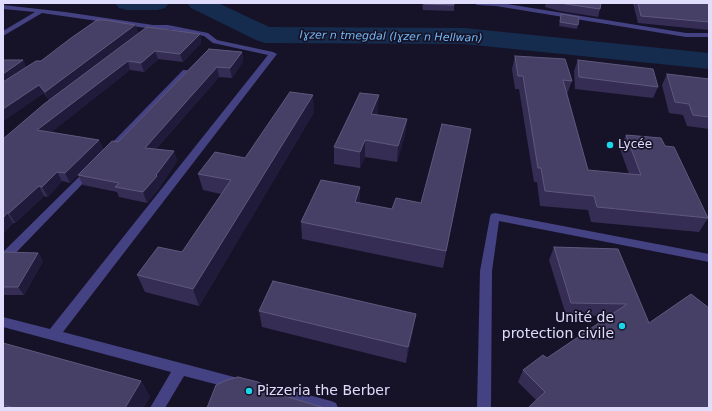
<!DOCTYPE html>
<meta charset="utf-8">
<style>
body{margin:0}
#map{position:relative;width:712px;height:411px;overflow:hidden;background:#161328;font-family:"DejaVu Sans",sans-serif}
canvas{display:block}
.frame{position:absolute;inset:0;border:4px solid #e0dcfc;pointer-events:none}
</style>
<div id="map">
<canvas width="712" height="411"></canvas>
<div class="frame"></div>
</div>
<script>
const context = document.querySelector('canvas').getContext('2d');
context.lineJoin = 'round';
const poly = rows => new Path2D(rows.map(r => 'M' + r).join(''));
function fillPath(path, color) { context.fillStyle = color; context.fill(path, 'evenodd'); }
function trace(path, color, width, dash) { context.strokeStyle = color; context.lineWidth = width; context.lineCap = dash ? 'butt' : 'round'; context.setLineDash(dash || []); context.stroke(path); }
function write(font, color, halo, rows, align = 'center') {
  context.font = font + ' "DejaVu Sans",sans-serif'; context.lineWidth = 3.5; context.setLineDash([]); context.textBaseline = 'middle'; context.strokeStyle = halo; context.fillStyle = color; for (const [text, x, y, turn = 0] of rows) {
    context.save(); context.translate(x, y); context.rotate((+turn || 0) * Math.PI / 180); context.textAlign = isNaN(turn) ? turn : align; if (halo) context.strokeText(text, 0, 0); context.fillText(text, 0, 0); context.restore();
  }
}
const river = poly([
 [115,3,169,3,165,8,157,10,127,10,119,8,115,3],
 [187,3,218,3,269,27,464,28,709,53,709,69,464,44,265,43,256,40,191,8,187,3]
]);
const street = poly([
 [474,3,501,3,686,33,709,33,709,37,686,37,496,6,477,5,474,3],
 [3,5,65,12,153,25,168,25,208,33,217,40,273,52,277,54,63,332,238,378,243,380,245,384,243,388,238,390,184,376,165,408,150,408,171,372,3,327,3,317,50,329,268,55,213,43,204,36,168,29,153,29,42,13,3,36,3,31,35,12,3,9,3,5],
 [183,70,186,70,190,72,112,153,106,153,105,151,106,149,183,70],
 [90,168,93,169,95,171,93,173,7,262,3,263,3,252,87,169,90,168],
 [495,213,709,254,709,262,499,221,492,271,491,408,477,408,480,271,490,217,491,214,495,213],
 [275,386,331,401,336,403,338,408,306,408,275,400,270,398,268,393,270,388,275,386]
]);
const wall = poly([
 [422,3,454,3,454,11,423,10],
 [546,3,601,3,600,9,598,17,560,11,545,7],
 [633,3,709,3,709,30,638,23],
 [561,14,578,25,577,29,559,26],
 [135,25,138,33,97,64,200,34,201,43,183,62,158,59,144,72,130,70,51,132,99,140,103,149,70,183,62,181,48,197,44,196,15,223,13,223,3,234,3,139,49,100,44,93,3,121,3,60,23,60,26,67],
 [209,49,242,52,243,61,232,78,219,77,156,149,174,151,177,161,161,185,161,186,147,203,119,197,117,192,83,185,78,175,118,142],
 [515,56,572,81,567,94,588,170,629,174,620,149,626,135,665,146,708,218,699,232,591,222,588,210,540,206,537,182,534,182,519,89,515,89,512,69],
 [578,60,658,87,653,98,575,89,574,71],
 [667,74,709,79,709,129,687,126,683,115,669,113,662,85],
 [378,111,377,115,407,119,405,135,397,162,365,157,360,168,334,164,334,147],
 [314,112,199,306,145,292,137,275,182,252,221,194,203,190,198,174,245,158],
 [471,129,443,268,302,239,301,222,360,203,392,209,421,203],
 [554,247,618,249,649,323,709,408,528,408,536,400,518,382,523,370,547,358,610,316,566,315,549,260],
 [3,253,38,253,43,261,24,295,3,295],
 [259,311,413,330,406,363,262,327],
 [3,343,141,381,150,397,143,408,3,408]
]);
const shadedWall = poly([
 [135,25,138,33,49,101,45,92],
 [200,34,201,43,183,62,180,54],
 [155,51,158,59,144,72,141,63],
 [242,52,243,61,232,78,230,68],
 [23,60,27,69,3,85,3,74],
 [128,61,130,70,42,140,37,130],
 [217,67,219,77,148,158,145,148],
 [39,85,44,93,3,121,3,109],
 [313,95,314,112,199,306,193,289],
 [379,95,378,111,371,130,371,114],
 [407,119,405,135,397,162,398,146],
 [99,140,103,149,70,183,65,173],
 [365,140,365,157,360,168,360,152],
 [174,151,177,161,161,185,161,186,147,203,143,192],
 [57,172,62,181,48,197,42,187],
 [39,186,44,196,15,223,9,213],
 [360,187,360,204,355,202],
 [7,213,13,223,3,234,3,218],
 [38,253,43,261,24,295,18,287],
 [416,314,413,330,406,363,408,347],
 [141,381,150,397,143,408,125,408]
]);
const building = poly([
 [423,3,454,3,454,5,424,4,423,3],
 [559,3,601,3,600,9,559,3],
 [638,3,709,3,709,10,708,10,709,12,709,22,641,16,638,3],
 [561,14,579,17,578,25,560,22,561,14],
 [97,20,105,20,135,25,45,92,39,85,3,109,3,82,36,61,41,61,71,38,97,20],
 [147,27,200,34,180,54,155,51,141,63,128,61,37,130,99,140,65,173,57,172,42,187,39,186,9,213,7,213,3,218,3,139,44,104,147,27],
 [209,49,242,52,230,68,217,67,145,148,174,151,156,175,157,176,143,192,115,187,119,183,78,175,112,141,118,142,209,49],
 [515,56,565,59,572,81,563,80,588,170,641,175,626,135,661,138,665,146,674,147,708,218,597,207,594,196,545,191,541,168,538,168,523,76,518,76,515,56],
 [3,60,23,60,3,74,3,60],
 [578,60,653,69,658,87,579,77,578,60],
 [667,74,709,79,709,117,693,115,689,104,675,102,667,74],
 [290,92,313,95,193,289,137,275,158,247,182,252,231,180,198,174,215,152,245,158,290,92],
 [360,93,379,95,371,114,407,119,398,146,365,140,360,152,334,147,360,93],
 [442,124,471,129,446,251,301,222,321,180,360,187,355,202,392,209,396,198,421,203,442,124],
 [554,247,618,249,649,323,691,294,709,308,709,408,530,408,529,407,545,392,523,370,543,355,547,358,627,304,571,303,554,247],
 [4,252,38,253,18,287,3,287,3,253,4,252],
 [273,281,416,314,408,347,259,311,273,281],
 [3,343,141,381,125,408,14,408,3,405,3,343],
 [238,377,258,382,288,397,325,408,207,408,216,385,227,380,238,377]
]);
const markers = [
 [610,145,4,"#1ad6ea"],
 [622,326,4,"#1ad6ea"],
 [249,391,4,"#1ad6ea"]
];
const farWaternames = [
 ["Iɣzer n tmegdal (Iɣzer n Hellwan)",391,37,1]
];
const poiNames = [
 ["Lycée",618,145]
];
const nearPoinames = [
 ["Unité de",614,318],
 ["protection civile",614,334],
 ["Pizzeria the Berber",257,391,"left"]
];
fillPath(river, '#162c4e');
fillPath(street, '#444282');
fillPath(wall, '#352d54');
fillPath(shadedWall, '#211b3b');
fillPath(building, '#474066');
trace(building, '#5f587d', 1);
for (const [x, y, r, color] of markers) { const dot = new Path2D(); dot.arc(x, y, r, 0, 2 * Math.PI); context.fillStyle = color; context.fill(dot); trace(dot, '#161328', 1.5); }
write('italic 11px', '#74b8f2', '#161328', farWaternames);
write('12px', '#e0dcfc', '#161328', poiNames, 'left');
write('14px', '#e0dcfc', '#161328', nearPoinames, 'right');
</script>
